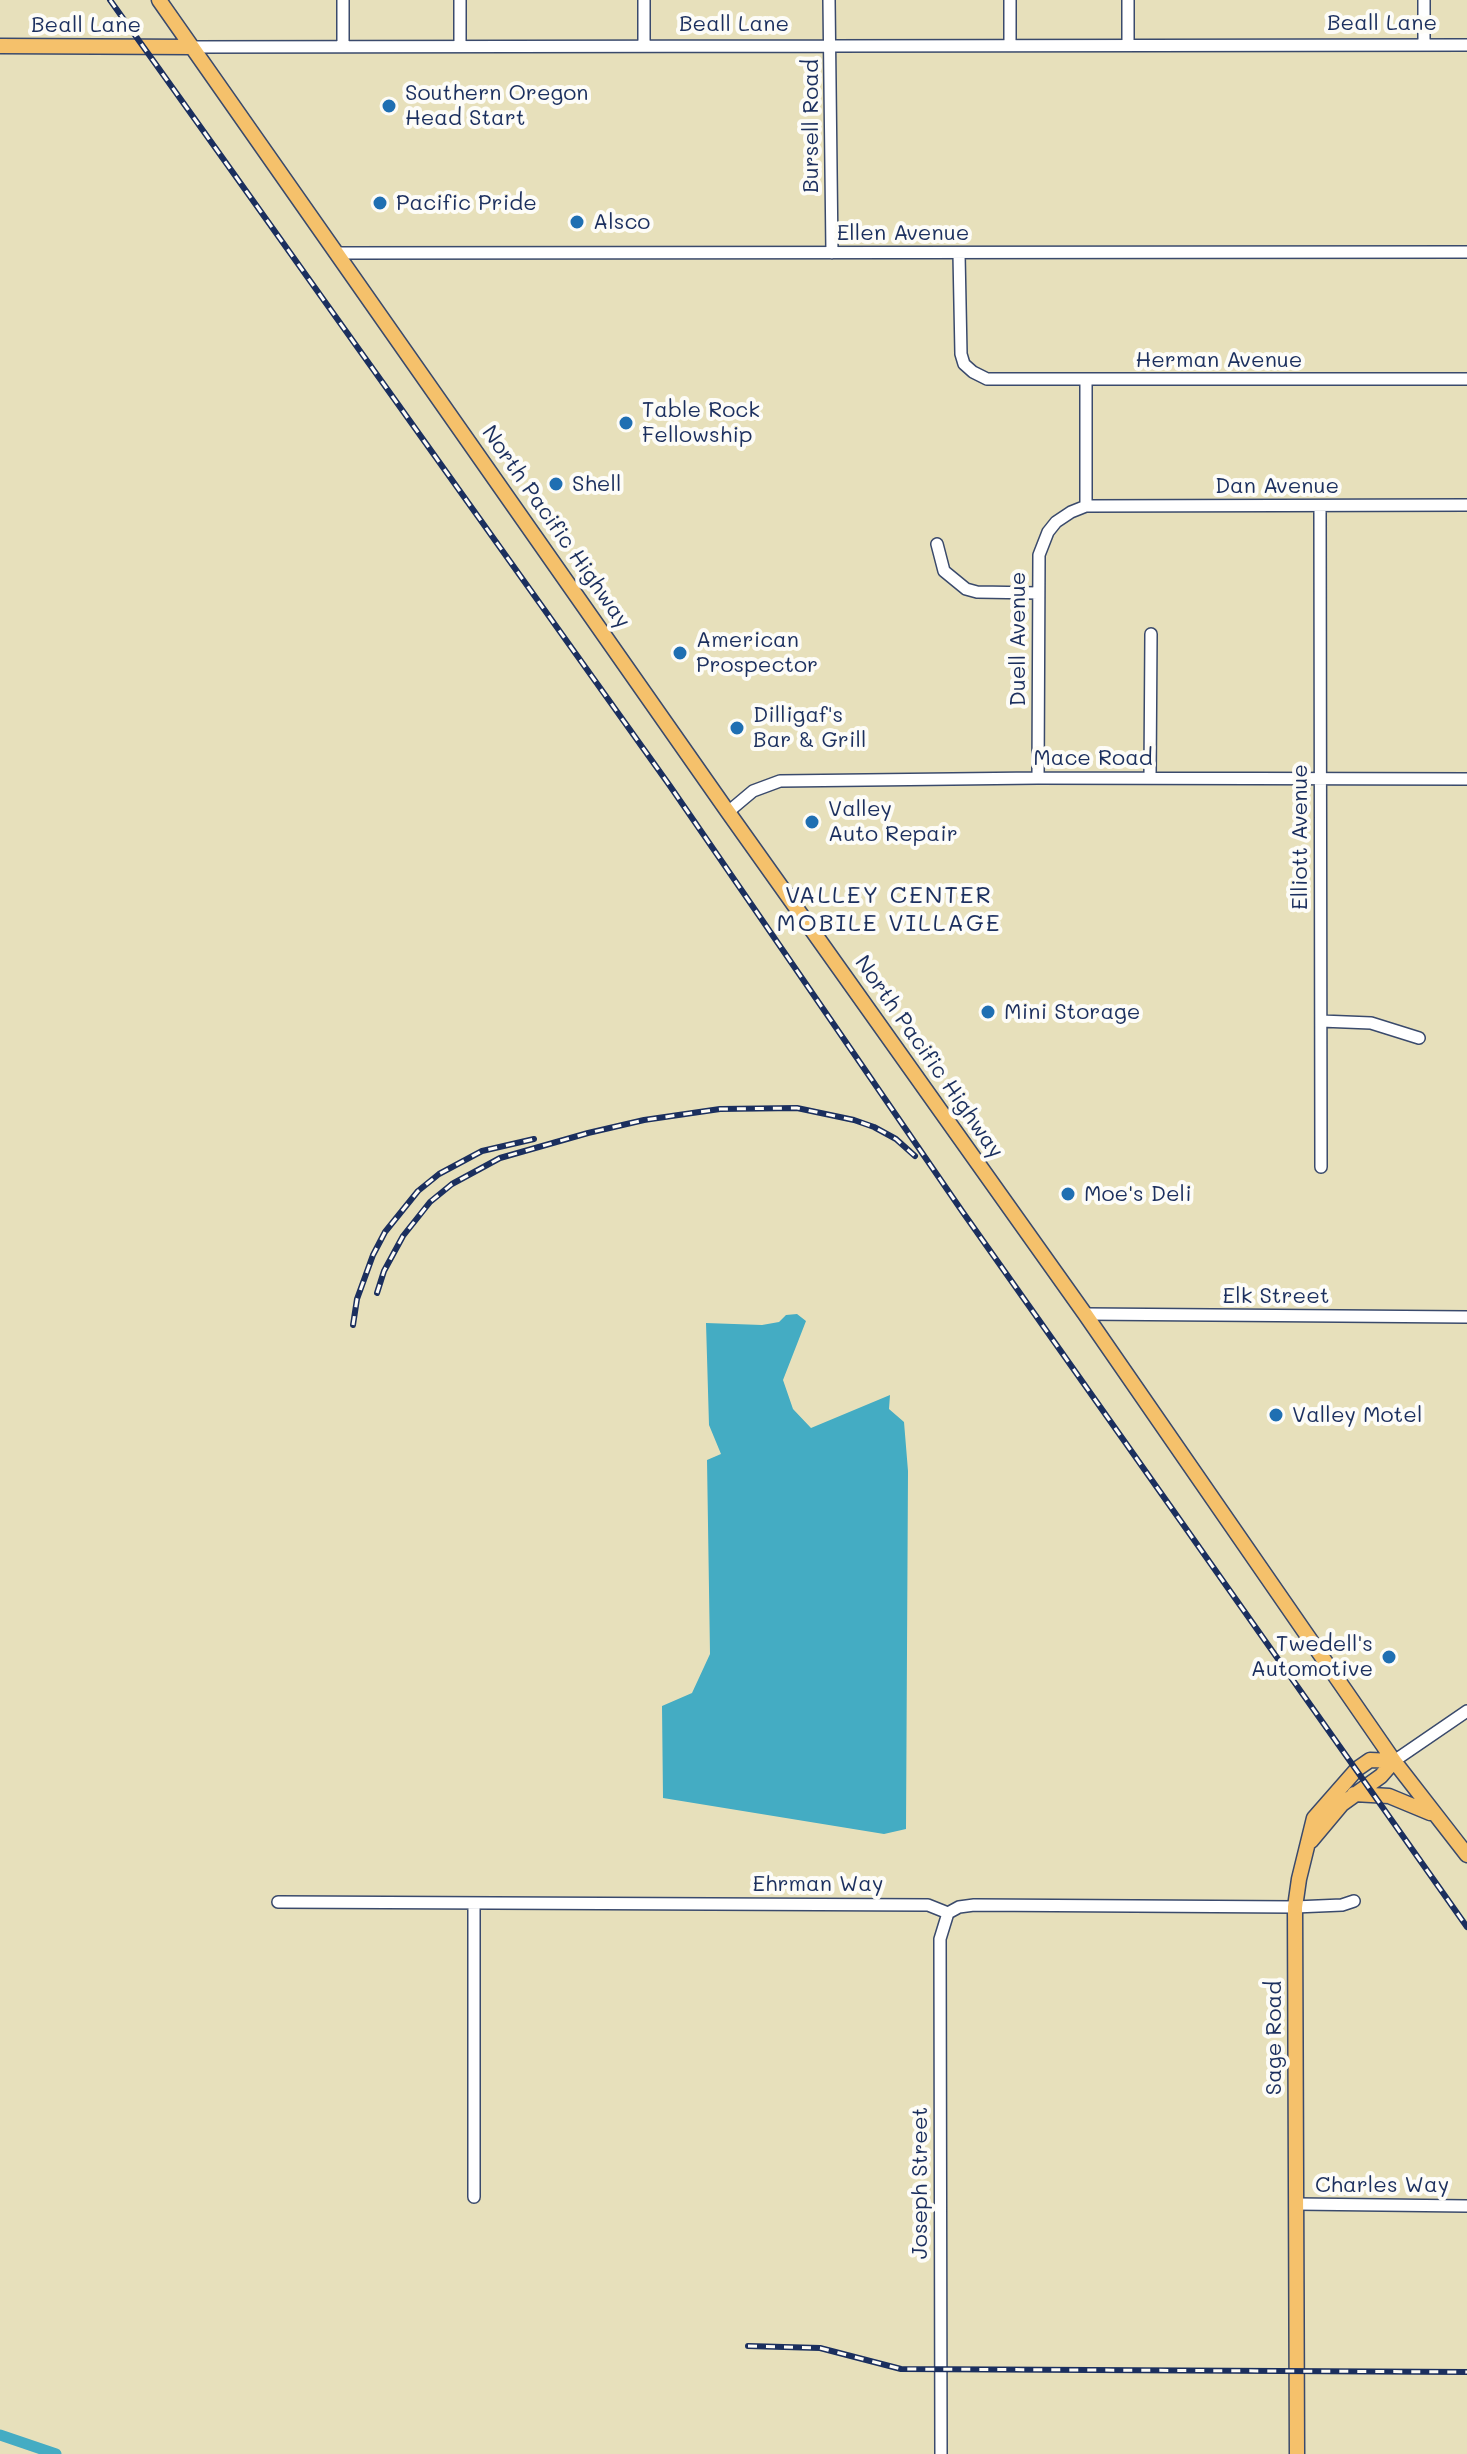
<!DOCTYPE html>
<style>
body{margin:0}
canvas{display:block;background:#e7e0bb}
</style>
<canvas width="1467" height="2454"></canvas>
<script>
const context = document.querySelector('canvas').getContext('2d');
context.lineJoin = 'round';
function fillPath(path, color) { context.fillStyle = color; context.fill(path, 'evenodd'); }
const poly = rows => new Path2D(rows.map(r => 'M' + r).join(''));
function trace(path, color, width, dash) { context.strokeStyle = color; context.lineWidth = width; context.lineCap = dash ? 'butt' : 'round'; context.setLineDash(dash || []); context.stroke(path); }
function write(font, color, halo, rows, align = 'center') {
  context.font = font + ' Mali,sans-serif'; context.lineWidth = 8; context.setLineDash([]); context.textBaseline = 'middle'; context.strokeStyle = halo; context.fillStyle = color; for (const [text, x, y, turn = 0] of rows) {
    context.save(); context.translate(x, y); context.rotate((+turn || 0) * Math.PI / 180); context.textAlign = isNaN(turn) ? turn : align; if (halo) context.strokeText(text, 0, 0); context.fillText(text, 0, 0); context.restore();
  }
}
const water = poly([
 [797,1314,806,1321,783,1380,793,1409,811,1428,890,1395,889,1409,904,1422,908,1471,906,1829,884,1834,663,1798,662,1706,692,1693,710,1654,707,1460,721,1454,709,1425,706,1323,762,1325,779,1322,786,1315]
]);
const canal = poly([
 [0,2435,56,2454]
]);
const minor = poly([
 [343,0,343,46],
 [460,0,460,46],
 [644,0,644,45],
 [829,0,832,253],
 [1128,0,1128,45],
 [1010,44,1010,0],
 [1424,45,1424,0],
 [192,47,1467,45],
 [338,253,1467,252],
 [959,254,961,354,964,364,973,372,987,379,1467,379],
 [1086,380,1086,506],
 [1320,506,1321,1167],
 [937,544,944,571,966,589,977,592,1038,593],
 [1038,778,1039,555,1048,532,1056,522,1071,512,1086,506,1467,505],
 [1150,778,1151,634],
 [728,812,753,791,780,781,1038,778,1467,779],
 [1321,1021,1371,1023,1419,1038],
 [1085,1314,1467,1317],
 [1394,1761,1467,1711],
 [278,1902,928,1905,948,1913],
 [474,1903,474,2197],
 [948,1913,959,1907,974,1905,1295,1907,1342,1905,1354,1901],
 [1297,2204,1467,2206],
 [941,2454,940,1939,948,1913]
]);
const major = poly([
 [159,0,728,812,1085,1314,1394,1761,1467,1855],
 [0,46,192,47],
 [1354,1794,1389,1796,1430,1813],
 [1311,1841,1342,1804,1381,1776,1394,1761],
 [1297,2454,1295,1907,1299,1879,1314,1818,1357,1769,1370,1760,1394,1761]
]);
const rail = poly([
 [110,0,670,786,962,1211,1467,1927],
 [377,1293,384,1271,403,1236,430,1202,452,1184,500,1158,588,1133,644,1120,720,1109,797,1108,854,1120,874,1127,896,1139,915,1156],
 [353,1325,357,1299,373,1255,385,1232,418,1191,439,1174,482,1151,534,1139],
 [748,2346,820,2348,901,2369,1467,2372]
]);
const markers = [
 [389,106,8,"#1f6fb2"],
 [380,203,8,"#1f6fb2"],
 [577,222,8,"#1f6fb2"],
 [626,423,8,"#1f6fb2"],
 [556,484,8,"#1f6fb2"],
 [680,653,8,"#1f6fb2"],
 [737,728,8,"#1f6fb2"],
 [812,822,8,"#1f6fb2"],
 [988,1012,8,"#1f6fb2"],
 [1068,1194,8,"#1f6fb2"],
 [1276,1415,8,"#1f6fb2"],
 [1389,1657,8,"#1f6fb2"]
];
const streetNames = [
 ["Beall Lane",1382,23],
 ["Beall Lane",734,24],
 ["Beall Lane",86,25],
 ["Bursell Road",811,126,-90],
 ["Ellen Avenue",903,233],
 ["Herman Avenue",1219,360],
 ["Dan Avenue",1277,486],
 ["North Pacific Highway",556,527,55],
 ["Duell Avenue",1018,639,-90],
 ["Mace Road",1093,758],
 ["Elliott Avenue",1300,837,-90],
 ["North Pacific Highway",929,1057,55],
 ["Elk Street",1276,1296],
 ["Ehrman Way",818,1884],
 ["Sage Road",1274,2038,-90],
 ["Joseph Street",920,2183,-90],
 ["Charles Way",1382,2185]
];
const poiNames = [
 ["Southern Oregon",405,93],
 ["Head Start",405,118],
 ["Pacific Pride",396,203],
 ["Alsco",593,222],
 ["Table Rock",642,410],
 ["Fellowship",642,435],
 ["Shell",572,484],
 ["American",696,640],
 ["Prospector",696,665],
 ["Dilligaf's",753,715],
 ["Bar & Grill",753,740],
 ["Valley",828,809],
 ["Auto Repair",828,834],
 ["Mini Storage",1004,1012],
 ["Moe's Deli",1084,1194],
 ["Valley Motel",1292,1415],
 ["Twedell's",1373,1644,"right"],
 ["Automotive",1373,1669,"right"]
];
const neighbourhoodNames = [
 ["VALLEY CENTER",889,896],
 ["MOBILE VILLAGE",889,924]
];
fillPath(water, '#44acc3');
trace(canal, '#44acc3', 11);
trace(minor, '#3a4a6c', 14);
trace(major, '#3a4a6c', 17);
trace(minor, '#fff', 11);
trace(major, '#f5c16b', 14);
trace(rail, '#1b2f5e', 6);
trace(rail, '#fdfcf7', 3, [9]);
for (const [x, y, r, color] of markers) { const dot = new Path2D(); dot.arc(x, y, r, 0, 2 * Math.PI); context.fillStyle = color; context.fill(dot); trace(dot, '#fdfcf7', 3); }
write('22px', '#1b2f5e', '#fdfcf7', streetNames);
write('22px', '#1b2f5e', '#fdfcf7', poiNames, 'left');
context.letterSpacing = '2px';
write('24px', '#1b2f5e', '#fdfcf7', neighbourhoodNames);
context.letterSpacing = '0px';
</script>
